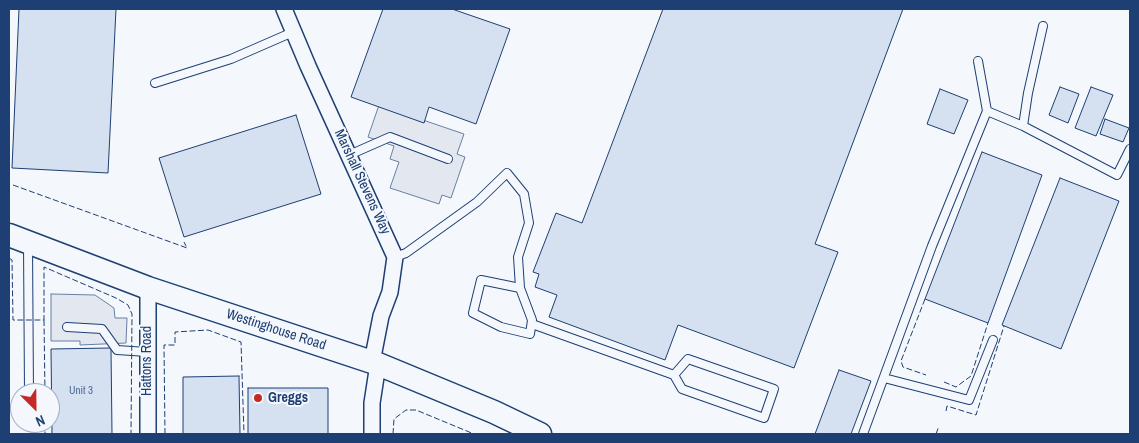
<!DOCTYPE html>
<style>
body{margin:0}
#map{position:relative;width:1139px;height:443px;overflow:hidden;background:#f4f7fb;font-family:"Archivo Narrow",sans-serif}
canvas{display:block}
.frame{position:absolute;inset:0;border:10px solid #1d3f73;pointer-events:none}
.north{position:absolute;left:10px;top:383px;width:50px;height:50px;box-sizing:border-box;background:#f4f7fb;border:1px solid #9eadc5;border-radius:50%;rotate:157deg;font-size:14px;font-weight:700;line-height:20px;text-align:center;color:#1d3f73}
.north::after{content:'';display:block;margin:auto;width:18px;height:22px;background:#c62828;clip-path:polygon(50% 0,100% 100%,50% 72%,0 100%)}
</style>
<div id="map">
<canvas width="1139" height="443"></canvas>
<div class="frame"></div>
<div class="north">N</div>
</div>
<script>
const context = document.querySelector('canvas').getContext('2d');
context.lineJoin = 'round';
function fillPath(path, color) { context.fillStyle = color; context.fill(path, 'evenodd'); }
const poly = rows => new Path2D(rows.map(r => 'M' + r).join(''));
function trace(path, color, width, dash) { context.strokeStyle = color; context.lineWidth = width; context.lineCap = dash ? 'butt' : 'round'; context.setLineDash(dash || []); context.stroke(path); }
function write(font, color, halo, rows, align = 'center') {
  context.font = font + ' "Archivo Narrow",sans-serif'; context.lineWidth = 4; context.setLineDash([]); context.textBaseline = 'middle'; context.strokeStyle = halo; context.fillStyle = color; for (const [text, x, y, turn = 0] of rows) {
    context.save(); context.translate(x, y); context.rotate((+turn || 0) * Math.PI / 180); context.textAlign = isNaN(turn) ? turn : align; if (halo) context.strokeText(text, 0, 0); context.fillText(text, 0, 0); context.restore();
  }
}
const parking = poly([
 [379,105,464,134,457,154,465,157,451,198,442,195,439,204,390,188,399,162,390,159,394,146,368,137,379,105],
 [51,294,95,295,114,308,115,318,127,318,126,343,80,345,80,341,51,341,51,294]
]);
const building = poly([
 [19,9,116,9,108,173,12,168,19,9],
 [383,9,452,9,510,29,476,124,429,107,424,123,351,97,383,9],
 [663,9,903,9,815,244,838,252,794,368,678,325,665,360,549,317,557,295,535,287,539,274,533,272,556,213,582,223,663,9],
 [1060,87,1079,94,1068,123,1049,115,1060,87],
 [1091,87,1113,95,1096,136,1075,128,1091,87],
 [940,89,968,100,954,134,927,124,940,89],
 [296,115,321,194,184,237,159,158,296,115],
 [1105,119,1129,128,1123,142,1100,134,1105,119],
 [982,152,1042,175,988,323,925,299,982,152],
 [1060,178,1119,201,1061,349,1002,325,1060,178],
 [111,348,112,434,52,434,51,349,111,348],
 [839,370,871,381,851,434,815,434,839,370],
 [239,376,240,434,183,434,183,377,239,376],
 [248,388,328,388,328,434,248,434,248,388]
]);
const lane = poly([
 [978,61,987,111],
 [155,83,231,59,293,32],
 [1023,126,1028,93,1043,26],
 [349,155,390,137,448,159],
 [28,244,29,393],
 [395,257,406,253,477,202,507,173,524,194,529,223,518,257,520,288,532,320,530,334,501,327,473,313,481,280,520,288],
 [532,324,674,375,682,389,764,418,774,389,688,359,674,375],
 [67,327,102,329,117,350,147,352],
 [884,378,969,400,993,340],
 [863,434,932,246,987,111,1023,126,1117,175,1130,149]
]);
const street = poly([
 [284,9,308,66,395,257,390,292,381,316,372,362],
 [148,288,148,434],
 [372,434,372,403,378,364]
]);
const secondary = poly([
 [9,235,148,288,378,364,494,412,540,434]
]);
const fence = poly([
 [13,185,187,248,184,242],
 [9,258,12,260,13,320,44,320,44,267,116,298,128,305,132,314,131,434],
 [925,299,901,361,903,367,926,375],
 [44,320,45,393],
 [944,382,956,387,971,376,988,323],
 [946,411,947,406,976,415,1004,326],
 [45,423,45,434],
 [165,434,164,345,175,345,175,332,208,330,241,342,244,434],
 [393,434,394,419,406,410,416,410,474,434],
 [936,434,939,426]
]);
const markers = [
 [258,398,5,"#c62828"]
];
const numberNames = [
 ["Unit 3",81,391]
];
const streetNames = [
 ["Marshall Stevens Way",362,182,65],
 ["Westinghouse Road",276,330,18],
 ["Hattons Road",147,361,-90]
];
const poiNames = [
 ["Greggs",268,398]
];
fillPath(parking, '#e3e8f0');
trace(parking, '#687fa3', 1);
fillPath(building, '#d5e0f0');
trace(building, '#1d3f73', 1);
trace(lane, '#1d3f73', 10);
trace(street, '#1d3f73', 18);
trace(secondary, '#1d3f73', 25);
trace(lane, '#f4f7fb', 8);
trace(street, '#f4f7fb', 15);
trace(secondary, '#f4f7fb', 22);
trace(fence, '#1d3f73', 1, [6, 2.5]);
for (const [x, y, r, color] of markers) { const dot = new Path2D(); dot.arc(x, y, r, 0, 2 * Math.PI); context.fillStyle = color; context.fill(dot); trace(dot, '#f4f7fb', 2); }
write('11px', '#4b6792', null, numberNames);
write('14px', '#1d3f73', '#f4f7fb', streetNames);
write('bold 14px', '#1d3f73', '#f4f7fb', poiNames, 'left');
</script>
